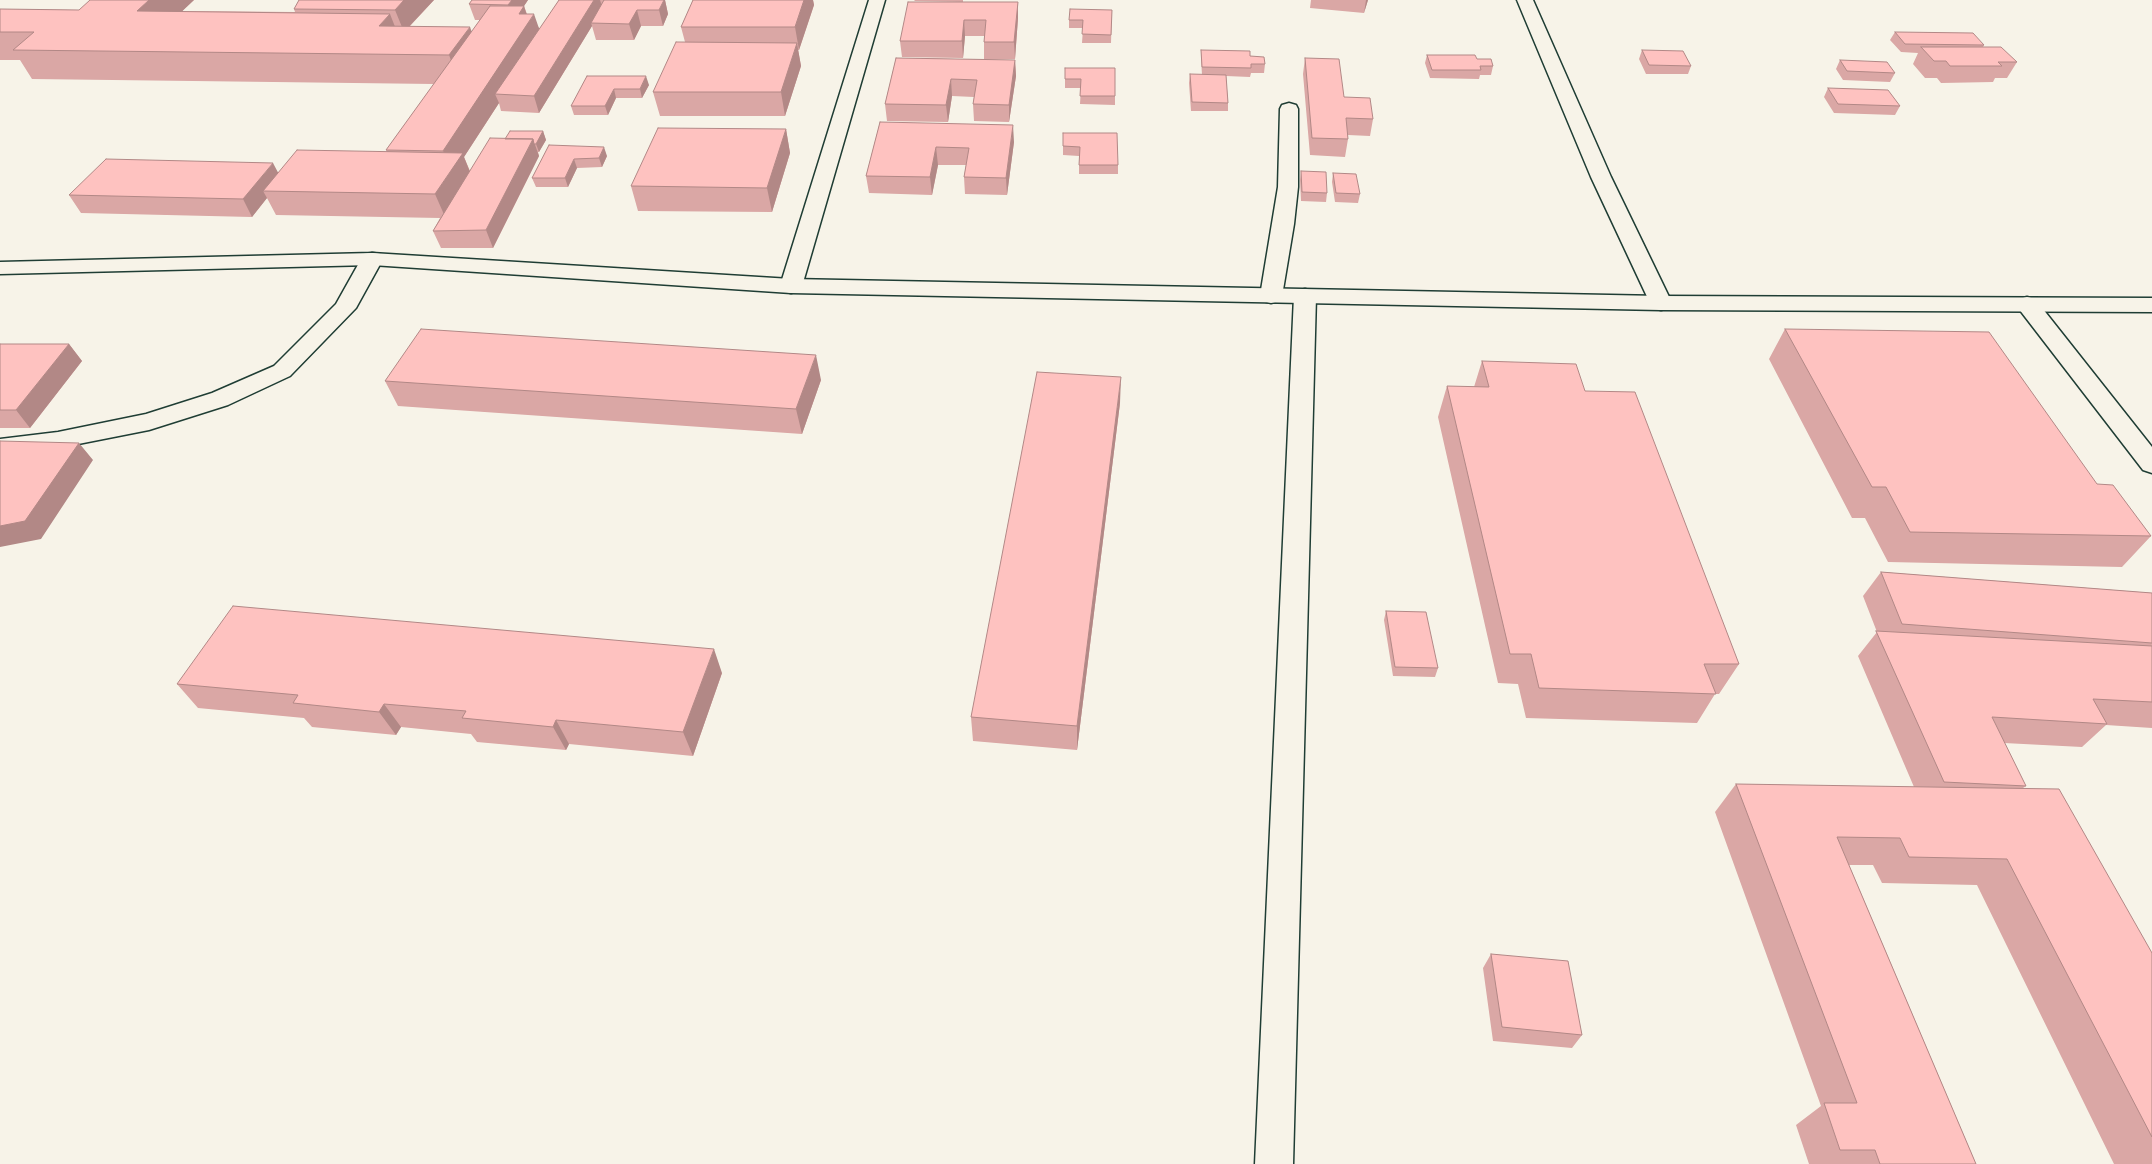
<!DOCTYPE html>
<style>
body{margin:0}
canvas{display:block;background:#f7f3e8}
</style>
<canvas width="2152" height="1164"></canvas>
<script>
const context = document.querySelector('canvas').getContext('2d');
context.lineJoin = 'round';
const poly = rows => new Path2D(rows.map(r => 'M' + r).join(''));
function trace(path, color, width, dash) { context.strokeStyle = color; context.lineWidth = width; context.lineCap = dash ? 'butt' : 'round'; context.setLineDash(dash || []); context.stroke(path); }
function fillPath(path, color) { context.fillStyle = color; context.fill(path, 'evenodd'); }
const service = poly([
 [1289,103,1296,105,1298,109,1298,187,1294,224,1282,296,1279,301,1271,303,1263,301,1260,296,1278,187,1280,109,1282,105,1289,103]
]);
const minor = poly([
 [869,0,885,0,802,286,799,291,791,293,783,291,780,286,869,0],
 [1517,0,1533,0,1611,177,1672,303,1669,308,1661,310,1653,308,1650,303,1591,177,1517,0],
 [372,253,380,254,383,259,356,308,290,376,228,405,149,430,58,448,0,457,0,439,58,432,146,414,212,393,274,366,336,304,364,254,372,253],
 [1305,289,1313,291,1316,296,1293,1164,1255,1164,1294,296,1297,291,1305,289],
 [2027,297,2035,299,2152,447,2152,473,2143,470,2019,309,2016,304,2019,299,2027,297]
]);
const tertiary = poly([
 [372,253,791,279,1661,296,2152,298,2152,312,1661,310,791,293,372,265,0,274,0,262,372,253]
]);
const wall = poly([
 [194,0,182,11,295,12,294,9,299,0,434,0,410,26,472,32,480,20,475,20,469,4,472,0,528,0,524,6,527,14,540,29,559,0,665,0,668,14,663,26,641,26,634,40,596,40,592,26,539,113,501,111,499,103,464,157,470,171,505,139,543,131,546,140,539,152,538,152,539,156,493,248,441,248,433,231,440,218,276,215,267,198,252,217,81,213,69,195,278,172,387,152,386,150,434,84,32,79,20,60,0,60,0,9,79,10],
 [693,0,813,0,814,5,799,50,798,50,801,66,785,116,660,116,653,92,685,42,681,27],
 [914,0,963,0,963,2,915,1],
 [1311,0,1368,0,1364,13,1310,8],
 [1018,2,1018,18,1015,59,984,59,984,36,965,36,963,58,902,57,900,41],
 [1112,10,1111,43,1082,43,1083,28,1069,28,1069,20],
 [1895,32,1984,45,1983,47,2017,62,2007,78,1995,78,1993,82,1941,83,1937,78,1925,78,1913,64,1918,53,1901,52,1890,40],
 [1201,50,1250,56,1265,64,1264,73,1251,73,1250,77,1226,76,1228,103,1228,111,1191,111,1189,83,1190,74,1202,75,1201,58],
 [1642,50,1691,66,1688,74,1646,74,1639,59],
 [1427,55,1477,59,1493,66,1491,75,1480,75,1479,79,1430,78,1425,63],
 [896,58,1015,60,1016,76,1009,122,974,121,973,104,974,97,952,96,948,122,887,121,885,104],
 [1305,58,1344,97,1373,119,1370,136,1348,135,1348,139,1345,157,1310,155,1303,74],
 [1840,60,1895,73,1890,82,1843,80,1836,69],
 [1065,68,1115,68,1115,105,1080,104,1081,88,1065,88],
 [587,76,649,85,642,98,616,98,608,115,574,115,571,106],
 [1828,88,1900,106,1895,115,1834,113,1824,97],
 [880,122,1014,142,1007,195,965,194,964,177,966,165,938,165,932,195,869,193,866,176],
 [786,129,790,153,772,212,638,211,631,186],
 [1063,133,1118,165,1118,174,1079,174,1079,156,1063,155],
 [549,145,607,156,602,167,577,168,568,187,536,187,532,178],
 [1301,171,1327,193,1326,202,1301,201,1300,180],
 [1333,173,1360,194,1358,203,1335,202,1332,182],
 [1785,329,2097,484,2151,536,2122,567,1888,562,1865,518,1852,518,1769,359],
 [0,344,69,344,82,361,30,428,0,428],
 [1482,361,1585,391,1739,664,1719,694,1715,694,1697,723,1526,718,1518,684,1498,683,1438,417,1447,386,1474,387],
 [821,380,802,434,398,406,385,381],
 [1120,403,1077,750,973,741,971,717],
 [1881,572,2152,593,2152,728,2106,725,2082,747,2004,743,2026,786,2023,788,2152,953,2152,1164,2114,1164,1977,885,1882,883,1873,865,1849,865,1976,1164,1809,1164,1796,1125,1821,1106,1715,812,1736,784,1914,787,1858,656,1877,632,1863,596],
 [1386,611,1438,668,1435,677,1393,676,1384,620],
 [722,673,693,756,569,744,566,750,477,742,471,734,401,727,396,735,312,727,304,718,198,708,177,684],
 [1491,954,1582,1035,1572,1048,1493,1041,1483,968]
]);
const shadedWall = poly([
 [149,0,194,0,153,39,137,11],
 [404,0,434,0,404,32,395,10],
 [512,0,528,0,514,21,508,5],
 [594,0,600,0,603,9,591,23,592,26,539,113,534,96],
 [664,0,665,0,668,14,663,26,659,10],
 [804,0,813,0,814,5,799,50,795,27],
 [1366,0,1368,0,1364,13],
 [1018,2,1018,18,1015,59,1014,42],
 [524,6,529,22,534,14,542,37,495,94,499,103,464,157,472,177,446,219,435,194,451,171,443,151,519,14],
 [637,10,641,26,634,40,629,24],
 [390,14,401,42,379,26],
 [964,20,965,36,963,58,962,41],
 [470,27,480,55,460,84,449,55],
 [797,43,801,66,785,116,781,92],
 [1015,60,1016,76,1009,122,1009,105],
 [646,76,649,85,642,98,640,89],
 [951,79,952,96,948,122,946,105],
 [614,89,616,98,608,115,605,106],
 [1013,125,1014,142,1007,195,1006,178],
 [786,129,790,153,772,212,767,188],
 [543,131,546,140,539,152,536,144],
 [533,139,539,156,493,248,486,230],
 [604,147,607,156,602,167,599,158],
 [936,147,938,165,932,195,930,177],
 [574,159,577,168,568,187,565,178],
 [273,163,282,180,263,191,267,198,252,217,243,199],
 [69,344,82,361,30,428,16,410],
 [816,355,821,380,802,434,796,409],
 [1121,377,1120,403,1077,750,1077,726],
 [79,443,93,460,41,539,0,547,0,526],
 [714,649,722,673,693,756,683,732],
 [384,704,401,727,396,735,379,712],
 [556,720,569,744,566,750,553,727]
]);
const building = poly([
 [90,0,149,0,137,11,390,14,379,26,470,27,449,55,13,50,34,32,0,32,0,9,79,10,90,0],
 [299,0,404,0,395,10,294,9,299,0],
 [472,0,512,0,508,5,469,4,472,0],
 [559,0,594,0,534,96,495,94,559,0],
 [604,0,664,0,659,10,637,10,629,24,591,23,604,0],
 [693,0,804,0,795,27,681,27,693,0],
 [908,2,1018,2,1014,42,984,42,986,20,964,20,962,41,900,41,908,2],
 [490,6,524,6,519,14,534,14,443,151,386,150,490,6],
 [1070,9,1112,10,1111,35,1082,34,1083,20,1069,20,1070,9],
 [1895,32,1973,33,1984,45,1905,44,1895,32],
 [676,42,797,43,781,92,653,92,676,42],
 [1921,47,2001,47,2017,62,1998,62,2002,66,1950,66,1946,61,1934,61,1921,47],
 [1201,50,1250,51,1250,56,1264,57,1265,64,1251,64,1251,68,1202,67,1201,50],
 [1642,50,1683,51,1691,66,1649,65,1642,50],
 [1427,55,1475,55,1477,59,1491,59,1493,66,1480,66,1481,70,1432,70,1427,55],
 [896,58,1015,60,1009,105,973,104,977,80,951,79,946,105,885,104,896,58],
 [1305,58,1339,59,1344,97,1370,98,1373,119,1346,118,1348,139,1312,138,1305,58],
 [1840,60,1887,62,1895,73,1847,71,1840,60],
 [1065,68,1115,68,1115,96,1080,96,1081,79,1065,79,1065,68],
 [1190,74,1226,75,1228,103,1192,102,1190,74],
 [587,76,646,76,640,89,614,89,605,106,571,106,587,76],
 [1828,88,1888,90,1900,106,1838,104,1828,88],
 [880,122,1013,125,1006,178,964,177,969,148,936,147,930,177,866,176,880,122],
 [658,128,786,129,767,188,631,186,658,128],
 [510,131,543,131,536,144,534,144,533,139,505,139,510,131],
 [1063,133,1117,133,1118,165,1079,165,1080,147,1063,146,1063,133],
 [490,138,533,139,486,230,433,231,490,138],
 [549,145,604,147,599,158,574,159,565,178,532,178,549,145],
 [297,150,463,153,435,194,263,191,297,150],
 [106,159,273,163,243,199,69,195,106,159],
 [1301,171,1326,172,1327,193,1302,192,1301,171],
 [1333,173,1356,174,1360,194,1336,193,1333,173],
 [421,329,816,355,796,409,385,381,421,329],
 [1785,329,1989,332,2097,484,2113,485,2151,536,1910,532,1886,487,1872,487,1785,329],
 [0,344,69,344,16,410,0,410,0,344],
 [1482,361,1576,364,1585,391,1635,392,1739,664,1704,664,1716,694,1539,688,1531,654,1510,654,1447,386,1489,387,1482,361],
 [1037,372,1121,377,1077,726,971,717,1037,372],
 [0,441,79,443,25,521,0,526,0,441],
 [1881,572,2152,593,2152,643,1902,624,1881,572],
 [233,606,714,649,683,732,556,720,553,727,462,718,466,711,384,704,379,712,293,703,298,695,177,684,233,606],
 [1386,611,1426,612,1438,668,1395,667,1386,611],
 [1876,631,2152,646,2152,702,2093,699,2107,724,1992,717,2026,786,1944,782,1876,631],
 [1736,784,2059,789,2152,953,2152,1137,2007,859,1909,857,1900,838,1837,837,1976,1164,1880,1164,1875,1150,1840,1150,1824,1103,1857,1103,1736,784],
 [1491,954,1568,961,1582,1035,1502,1027,1491,954]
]);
trace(service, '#1f3d34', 3);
trace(minor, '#1f3d34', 3);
trace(tertiary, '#1f3d34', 3);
fillPath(service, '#f7f3e8');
fillPath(minor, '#f7f3e8');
fillPath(tertiary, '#f7f3e8');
fillPath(wall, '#daa7a5');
fillPath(shadedWall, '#b28886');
fillPath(building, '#fec2c0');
trace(building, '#b28886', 1);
</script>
